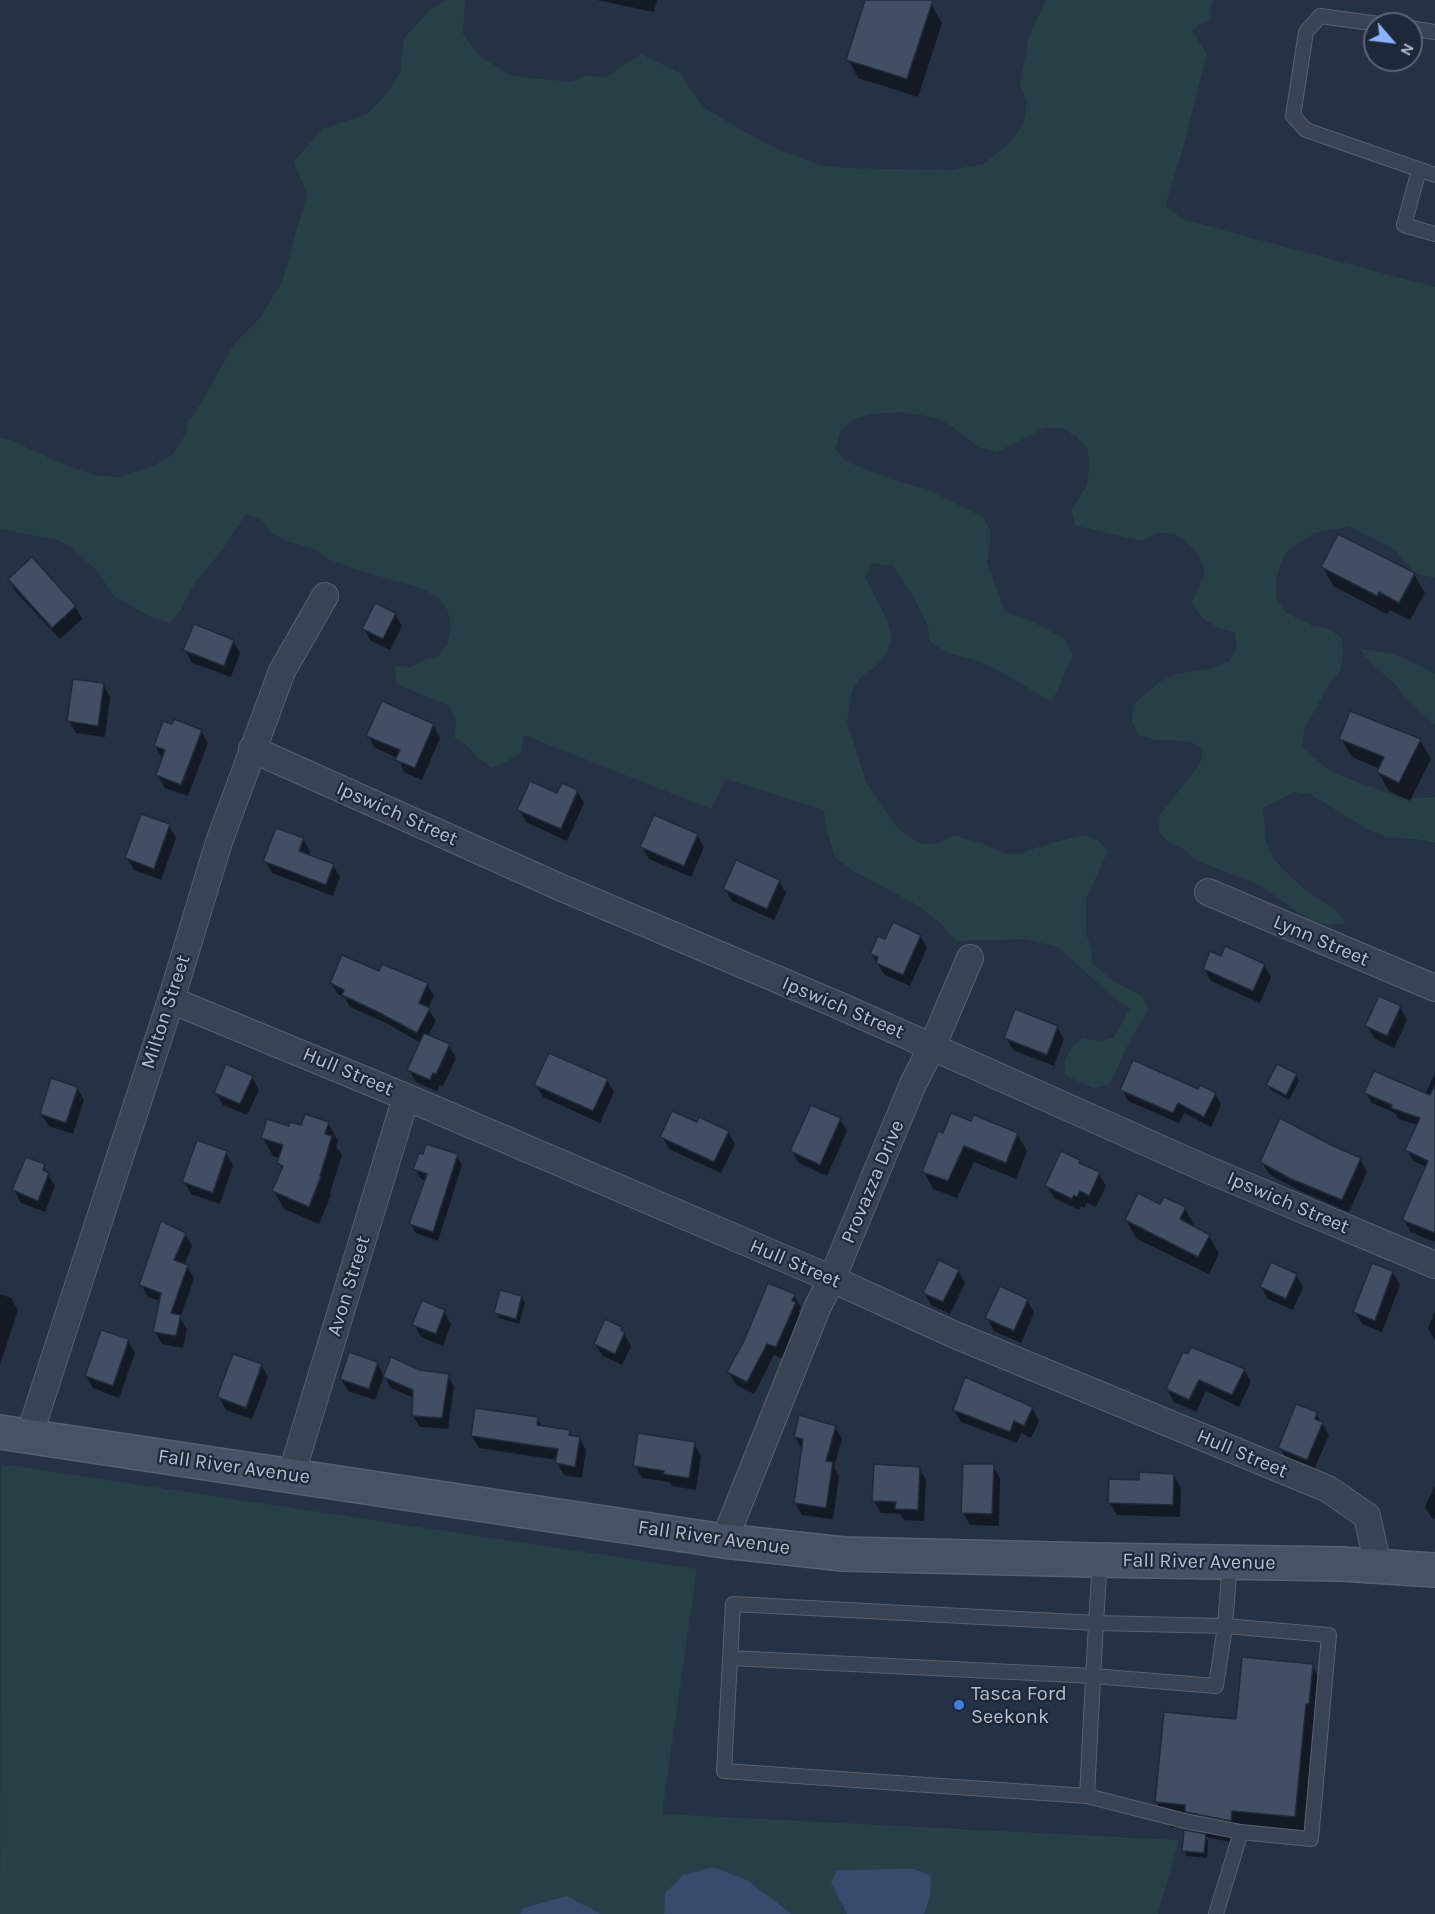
<!DOCTYPE html>
<style>
body{margin:0}
#map{position:relative;width:1435px;height:1914px;overflow:hidden;background:#253144;font-family:Karla,sans-serif}
canvas{display:block}
.north{position:absolute;left:1363px;top:12px;width:60px;height:60px;box-sizing:border-box;background:#1e2839;border:2px solid #5b6474;border-radius:50%;rotate:118deg;font-size:16px;font-weight:700;line-height:24px;text-align:center;color:#b7becd}
.north::after{content:'';display:block;margin:auto;width:21px;height:27px;background:#8ab2fe;clip-path:polygon(50% 0,100% 100%,50% 72%,0 100%)}
</style>
<div id="map">
<canvas width="1435" height="1914"></canvas>
<div class="north">N</div>
</div>
<script>
const context = document.querySelector('canvas').getContext('2d');
context.lineJoin = 'round';
function fillPath(path, color) { context.fillStyle = color; context.fill(path, 'evenodd'); }
const poly = rows => new Path2D(rows.map(r => 'M' + r).join(''));
function trace(path, color, width, dash) { context.strokeStyle = color; context.lineWidth = width; context.lineCap = dash ? 'butt' : 'round'; context.setLineDash(dash || []); context.stroke(path); }
function write(font, color, halo, rows, align = 'center') {
  context.font = font + ' Karla,sans-serif'; context.lineWidth = 4.5; context.setLineDash([]); context.textBaseline = 'middle'; context.strokeStyle = halo; context.fillStyle = color; for (const [text, x, y, turn = 0] of rows) {
    context.save(); context.translate(x, y); context.rotate((+turn || 0) * Math.PI / 180); context.textAlign = isNaN(turn) ? turn : align; if (halo) context.strokeText(text, 0, 0); context.fillText(text, 0, 0); context.restore();
  }
}
const green = poly([
 [446,0,465,0,463,34,479,56,512,76,572,82,586,75,605,78,641,54,682,74,688,87,704,107,736,127,780,150,820,165,846,168,951,170,983,164,1008,145,1023,125,1027,102,1020,84,1029,36,1046,0,1214,0,1210,7,1211,20,1198,25,1192,31,1207,54,1183,148,1167,200,1166,207,1185,220,1435,287,1435,578,1415,573,1395,550,1350,527,1314,533,1287,551,1280,566,1276,581,1276,598,1285,612,1313,626,1329,629,1342,638,1343,656,1340,671,1329,684,1304,730,1302,747,1326,768,1339,775,1401,798,1435,797,1435,843,1422,840,1387,837,1370,831,1310,794,1294,792,1263,808,1266,842,1273,858,1284,870,1307,891,1335,909,1345,923,1329,925,1312,922,1258,884,1197,861,1184,849,1170,843,1158,831,1160,815,1200,764,1203,749,1189,741,1155,740,1138,735,1132,721,1134,704,1159,682,1177,674,1214,668,1229,661,1237,648,1235,632,1219,628,1202,618,1192,603,1205,572,1198,555,1186,542,1173,533,1157,533,1143,541,1076,526,1071,510,1087,485,1089,469,1088,449,1076,436,1061,428,1044,428,997,452,979,448,953,427,937,418,903,412,870,414,853,420,841,430,835,449,845,461,893,480,924,488,983,517,991,532,987,563,1005,611,1035,623,1065,639,1073,655,1052,702,996,669,981,662,946,652,930,642,928,626,913,596,893,566,873,563,865,577,888,622,892,639,886,655,875,667,862,676,852,690,847,722,867,784,896,826,909,837,923,844,939,843,954,835,987,845,1004,853,1020,854,1035,848,1082,835,1096,839,1108,851,1086,899,1086,934,1091,948,1092,964,1115,982,1142,996,1149,1010,1131,1038,1110,1084,1093,1088,1065,1075,1065,1060,1072,1047,1083,1038,1099,1041,1114,1038,1130,1008,1115,999,1059,948,1026,939,956,941,941,924,917,905,853,871,835,857,826,828,824,810,726,779,711,809,524,735,521,753,507,761,492,768,479,759,467,746,454,737,456,721,450,706,396,684,395,665,410,668,423,660,438,656,448,643,451,628,448,611,439,598,423,589,358,570,328,559,315,549,284,540,270,532,261,519,246,514,220,553,195,582,180,611,170,623,153,618,115,597,96,570,71,547,58,540,0,529,0,437,8,439,58,462,93,475,119,477,155,465,172,455,186,434,188,420,194,415,235,343,260,318,282,282,307,194,294,162,322,129,367,114,386,95,400,72,404,38,432,8],
 [1360,649,1392,654,1409,660,1435,674,1435,725,1405,699,1396,685,1371,663],
 [1,1464,697,1569,662,1814,1179,1840,1158,1914,924,1914,930,1897,913,1869,894,1869,837,1870,843,1909,847,1914,792,1914,747,1880,713,1867,683,1875,665,1893,664,1914,601,1914,567,1896,523,1908,520,1914,0,1914]
]);
const water = poly([
 [713,1867,747,1880,792,1914,664,1914,665,1893,683,1875],
 [894,1869,914,1869,931,1876,930,1897,924,1914,847,1914,831,1883,837,1870],
 [567,1896,601,1914,520,1914,523,1908]
]);
const shadow = poly([
 [597,0,657,0,654,12],
 [867,0,918,0,931,4,942,23,918,97,858,78,848,59],
 [1323,567,1414,574,1425,593,1410,620,1390,610,1387,614,1333,586],
 [9,579,75,607,82,619,60,639,16,592],
 [395,614,402,626,390,650,371,641,364,629],
 [233,641,240,653,231,677,192,663,185,650],
 [103,684,110,697,105,737,76,733,69,721],
 [433,725,440,738,422,780,404,772,398,758,375,748,368,736],
 [201,731,208,743,188,796,165,788,157,775,162,758,155,746],
 [1341,739,1420,740,1431,759,1410,801,1389,791,1378,772,1380,769,1352,757],
 [577,791,584,803,567,841,526,822,519,810],
 [169,826,176,838,161,880,134,870,127,858],
 [697,835,704,847,691,877,649,859,642,847],
 [303,839,310,852,308,856,333,865,340,877,333,896,272,873,265,861],
 [779,881,786,893,774,920,732,901,725,889],
 [920,936,927,948,910,986,885,975,871,954,886,941],
 [1222,958,1264,965,1271,977,1260,1003,1211,981,1204,969],
 [380,973,427,984,434,996,428,1009,436,1021,428,1036,449,1046,456,1058,443,1086,440,1085,437,1091,416,1082,409,1070,421,1043,386,1023,350,1007,345,998,338,994,331,983],
 [1400,1007,1407,1020,1394,1048,1374,1038,1367,1026],
 [1057,1027,1064,1039,1054,1066,1013,1050,1006,1038],
 [1435,1073,1435,1171,1413,1161,1407,1150,1418,1125,1398,1119,1395,1113,1372,1103,1366,1093,1425,1095],
 [1296,1075,1299,1081,1289,1100,1271,1090,1268,1085],
 [252,1077,259,1090,247,1115,223,1105,216,1093],
 [607,1080,614,1092,600,1123,543,1097,536,1085],
 [77,1088,84,1100,73,1134,49,1126,41,1114],
 [1122,1090,1215,1094,1221,1105,1211,1127,1184,1113,1179,1123,1128,1101],
 [840,1119,847,1131,827,1176,799,1163,792,1151],
 [328,1123,338,1141,336,1146,342,1155,330,1193,331,1195,319,1224,284,1209,274,1191,282,1170,279,1163,280,1158,273,1156,263,1138,290,1128],
 [972,1123,1017,1134,1027,1151,1016,1179,974,1162,957,1198,933,1189,924,1172,943,1135],
 [697,1124,728,1132,735,1144,721,1173,669,1149,662,1137],
 [226,1153,233,1165,220,1204,191,1194,184,1182],
 [456,1155,462,1165,438,1241,416,1233,410,1223,426,1181,421,1179,415,1169],
 [1360,1159,1367,1172,1349,1212,1298,1190,1269,1174,1262,1162],
 [1079,1161,1082,1166,1099,1174,1106,1186,1096,1207,1087,1203,1084,1208,1081,1206,1079,1210,1054,1198,1047,1186],
 [43,1166,55,1186,45,1212,21,1203,14,1190],
 [1435,1182,1435,1242,1411,1232,1404,1220],
 [1161,1206,1185,1209,1195,1227,1209,1236,1219,1254,1209,1274,1137,1239,1126,1220],
 [185,1234,192,1246,184,1265,187,1266,194,1279,180,1318,187,1329,183,1348,162,1344,155,1332,161,1301,148,1297,141,1284],
 [958,1271,965,1283,950,1314,931,1305,924,1292],
 [1392,1272,1400,1285,1382,1332,1362,1324,1355,1312],
 [1296,1275,1303,1287,1293,1310,1268,1299,1261,1287],
 [0,1294,11,1298,18,1310,0,1365],
 [794,1295,801,1307,799,1312,802,1316,783,1359,774,1355,754,1394,736,1385,729,1372],
 [521,1297,525,1303,519,1324,499,1318,496,1313],
 [1027,1300,1034,1313,1021,1343,994,1331,987,1318],
 [444,1311,451,1324,443,1346,421,1337,414,1324],
 [1435,1311,1435,1340,1428,1328],
 [621,1328,631,1346,622,1365,603,1356,595,1344],
 [128,1341,135,1353,119,1398,93,1388,86,1376],
 [1183,1354,1244,1370,1251,1382,1239,1407,1206,1391,1196,1412,1174,1402,1167,1389],
 [377,1363,384,1376,420,1371,448,1376,454,1387,448,1429,420,1427,413,1416,414,1398,391,1388,384,1376,375,1400,348,1391,341,1379],
 [261,1365,268,1377,252,1419,226,1410,219,1397],
 [1032,1408,1039,1421,1031,1438,1021,1433,1017,1443,961,1422,954,1410],
 [1316,1413,1329,1435,1313,1472,1287,1460,1280,1448],
 [537,1418,542,1427,569,1431,572,1437,579,1438,586,1450,582,1478,564,1475,557,1463,557,1460,479,1448,472,1436],
 [835,1427,842,1439,834,1467,839,1476,833,1519,802,1515,795,1503,802,1449,795,1437],
 [694,1444,701,1456,696,1490,672,1486,670,1482,642,1478,635,1465],
 [993,1466,1000,1478,999,1526,970,1525,963,1513],
 [919,1468,926,1480,924,1521,904,1520,900,1514,881,1513,874,1501],
 [1174,1475,1181,1488,1180,1517,1117,1515,1110,1503,1140,1481],
 [1435,1485,1435,1519,1431,1517,1425,1507],
 [1312,1665,1326,1690,1309,1842,1246,1835,1245,1845,1206,1837,1208,1841,1207,1858,1187,1856,1184,1851,1200,1835,1197,1830,1171,1827,1156,1802]
]);
const building = poly([
 [865,0,933,0,907,79,846,60,865,0],
 [1338,534,1415,573,1399,603,1379,592,1377,596,1321,567,1338,534],
 [32,557,76,606,52,628,8,579,32,557],
 [375,603,396,613,383,639,362,629,375,603],
 [194,624,234,640,224,666,183,650,194,624],
 [73,679,104,683,98,726,67,721,73,679],
 [382,701,434,724,415,768,395,760,400,750,366,736,382,701],
 [1350,711,1421,739,1399,783,1377,772,1384,757,1339,739,1350,711],
 [174,719,202,730,181,785,156,775,165,750,154,746,163,721,172,724,174,719],
 [530,781,557,793,562,783,578,790,561,829,517,810,530,781],
 [141,814,170,824,154,869,125,858,141,814],
 [654,815,698,834,684,866,640,847,654,815],
 [276,828,304,838,299,851,334,864,326,885,263,861,276,828],
 [736,860,780,880,767,909,723,889,736,860],
 [893,922,921,935,903,975,876,963,878,957,870,954,878,936,885,939,893,922],
 [1225,946,1265,964,1253,991,1203,969,1210,951,1221,956,1225,946],
 [342,955,379,971,382,964,428,983,419,1003,430,1008,417,1033,378,1012,342,995,344,990,330,983,342,955],
 [1379,996,1401,1006,1387,1036,1365,1026,1379,996],
 [1015,1009,1058,1026,1047,1055,1004,1038,1015,1009],
 [424,1033,450,1044,436,1074,433,1073,430,1080,407,1070,424,1033],
 [549,1053,608,1079,593,1111,534,1085,549,1053],
 [1133,1060,1198,1089,1200,1085,1216,1093,1204,1117,1178,1103,1173,1113,1120,1090,1133,1060],
 [226,1064,253,1076,240,1104,214,1093,226,1064],
 [1277,1064,1297,1074,1286,1095,1266,1085,1277,1064],
 [1374,1071,1430,1095,1435,1085,1435,1233,1402,1220,1428,1161,1405,1150,1420,1118,1391,1108,1392,1105,1364,1093,1374,1071],
 [51,1078,78,1087,66,1123,40,1114,51,1078],
 [811,1105,841,1118,820,1165,790,1151,811,1105],
 [672,1111,697,1122,699,1117,729,1131,714,1162,660,1137,672,1111],
 [951,1113,971,1121,974,1115,1018,1133,1006,1163,964,1146,948,1181,922,1172,938,1131,943,1133,951,1113],
 [305,1114,329,1122,325,1134,332,1136,320,1176,321,1176,309,1207,272,1191,283,1166,277,1163,283,1145,261,1138,267,1119,289,1126,290,1122,301,1125,305,1114],
 [1280,1118,1331,1145,1361,1158,1342,1200,1289,1178,1260,1162,1280,1118],
 [197,1140,227,1151,213,1193,182,1182,197,1140],
 [426,1144,458,1154,433,1232,409,1224,427,1174,413,1169,419,1153,423,1154,426,1144],
 [1061,1151,1080,1160,1079,1163,1100,1172,1089,1196,1080,1191,1077,1197,1074,1195,1072,1199,1045,1186,1061,1151],
 [26,1157,45,1164,43,1170,49,1173,38,1201,12,1190,26,1157],
 [1138,1193,1160,1204,1164,1197,1186,1207,1180,1219,1210,1235,1198,1257,1125,1220,1138,1193],
 [161,1221,186,1233,174,1260,188,1265,171,1313,181,1315,176,1336,153,1332,161,1293,139,1285,161,1221],
 [939,1260,959,1270,943,1302,923,1293,939,1260],
 [1271,1262,1297,1274,1286,1299,1260,1287,1271,1262],
 [1372,1263,1393,1271,1375,1321,1353,1312,1372,1263],
 [768,1283,795,1294,792,1301,796,1302,776,1347,767,1344,747,1382,727,1372,743,1343,768,1283],
 [1000,1286,1028,1299,1014,1331,985,1318,1000,1286],
 [500,1290,522,1296,516,1319,494,1313,500,1290],
 [422,1300,445,1310,436,1334,412,1325,422,1300],
 [605,1319,622,1327,621,1330,625,1332,615,1354,594,1344,605,1319],
 [101,1330,129,1339,113,1386,85,1376,101,1330],
 [1191,1347,1245,1369,1232,1395,1199,1380,1189,1400,1166,1389,1183,1352,1188,1354,1191,1347],
 [349,1352,378,1362,369,1389,340,1379,349,1352],
 [233,1354,262,1364,246,1408,217,1397,233,1354],
 [391,1357,420,1370,449,1374,442,1418,412,1416,413,1390,383,1377,391,1357],
 [965,1377,1033,1407,1024,1426,1014,1421,1010,1432,953,1410,965,1377],
 [1296,1404,1317,1412,1315,1419,1323,1422,1307,1460,1278,1448,1296,1404],
 [475,1408,538,1417,537,1425,570,1430,569,1435,580,1437,575,1467,555,1463,558,1449,471,1436,475,1408],
 [799,1415,836,1426,826,1461,833,1462,826,1508,794,1503,803,1439,794,1437,799,1415],
 [638,1433,695,1442,689,1478,663,1474,664,1471,633,1466,638,1433],
 [874,1464,920,1467,918,1510,895,1509,896,1502,872,1501,874,1464],
 [963,1464,994,1464,992,1514,961,1513,963,1464],
 [1139,1472,1174,1474,1173,1505,1108,1503,1109,1479,1139,1480,1139,1472],
 [1242,1657,1313,1664,1309,1704,1306,1704,1295,1817,1232,1811,1231,1821,1185,1812,1185,1805,1155,1802,1164,1712,1236,1719,1242,1657],
 [1184,1830,1206,1834,1204,1853,1182,1851,1184,1830]
]);
const service = poly([
 [1379,24,1320,16,1306,32,1293,116,1306,130,1435,175],
 [1411,28,1435,32],
 [1419,170,1404,225,1435,234],
 [1100,1560,1096,1623,1090,1736,1087,1796,724,1771,733,1604,1096,1623,1225,1626,1230,1562],
 [730,1658,1093,1676,1216,1686,1225,1626,1329,1635,1311,1839,1241,1832,1185,1821,1087,1796],
 [1216,1914,1241,1832]
]);
const minor = poly([
 [252,749,562,888,838,1005,1204,1168,1435,1265],
 [1208,892,1435,988],
 [171,1000,406,1097,832,1279,955,1335,1328,1489,1367,1516,1378,1566],
 [29,1436,171,1000,219,842,282,671,325,596],
 [291,1476,406,1097],
 [724,1541,818,1306,832,1279,913,1084,932,1047,970,958]
]);
const secondary = poly([
 [0,1432,724,1541,843,1554,1094,1560,1341,1564,1435,1570]
]);
const markers = [
 [959,1705,6,"#3f7fe0"]
];
const streetNames = [
 ["Ipswich Street",397,814,24],
 ["Lynn Street",1321,941,23],
 ["Ipswich Street",843,1008,23],
 ["Milton Street",166,1012,-72],
 ["Hull Street",348,1072,23],
 ["Provazza Drive",873,1182,-67],
 ["Ipswich Street",1288,1203,23],
 ["Hull Street",795,1264,23],
 ["Avon Street",349,1286,-73],
 ["Hull Street",1242,1454,23],
 ["Fall River Avenue",234,1467,8],
 ["Fall River Avenue",714,1538,8],
 ["Fall River Avenue",1199,1562,1]
];
const poiNames = [
 ["Tasca Ford",971,1694],
 ["Seekonk",971,1717]
];
fillPath(green, '#274045');
fillPath(water, '#384b6c');
fillPath(shadow, '#0007');
fillPath(building, '#424e64');
trace(building, '#202a3b', 1.5);
trace(service, '#586171', 16);
trace(minor, '#586171', 28);
trace(secondary, '#586171', 36);
trace(service, '#3a4353', 14);
trace(minor, '#3a4353', 26);
trace(secondary, '#475267', 33);
for (const [x, y, r, color] of markers) { const dot = new Path2D(); dot.arc(x, y, r, 0, 2 * Math.PI); context.fillStyle = color; context.fill(dot); trace(dot, '#1e2839', 2); }
write('20px', '#b7becd', '#1e2839', streetNames);
write('20px', '#b7becd', '#1e2839', poiNames, 'left');
</script>
